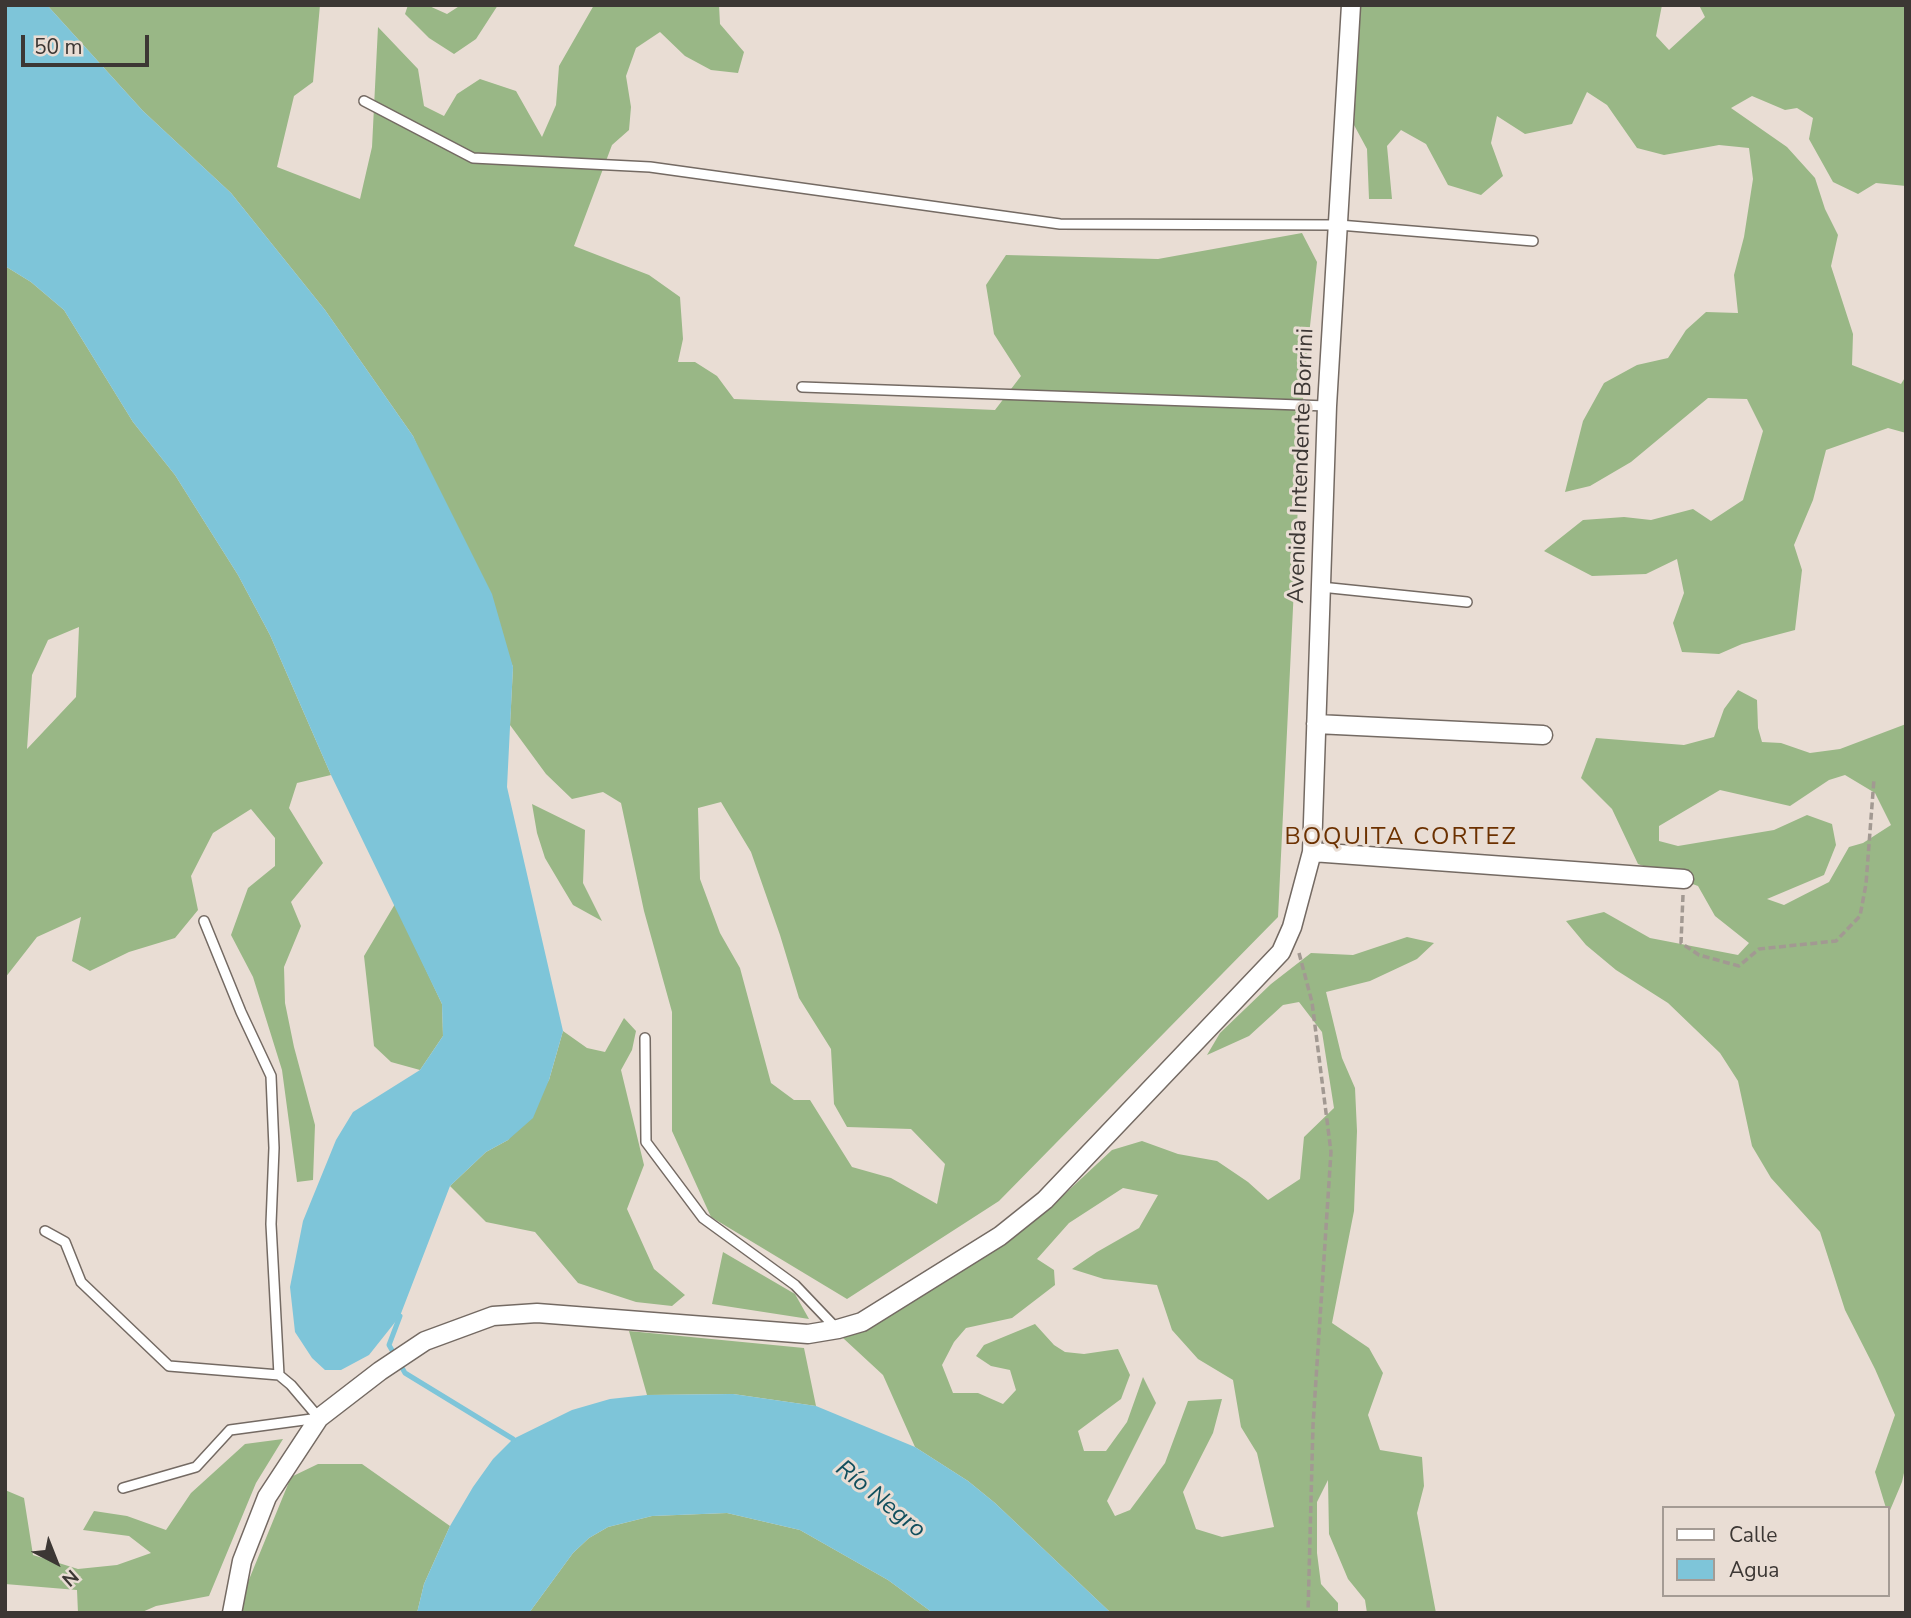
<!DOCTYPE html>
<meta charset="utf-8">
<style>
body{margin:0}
#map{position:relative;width:1911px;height:1618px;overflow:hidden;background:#e9ddd4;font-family:"Nunito Sans",sans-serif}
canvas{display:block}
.frame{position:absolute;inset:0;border:7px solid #3c3734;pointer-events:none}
.legend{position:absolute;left:1662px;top:1506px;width:228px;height:91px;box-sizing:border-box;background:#e9ddd4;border:2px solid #a49b94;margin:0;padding:9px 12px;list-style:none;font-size:21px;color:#3c3734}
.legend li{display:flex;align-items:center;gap:14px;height:35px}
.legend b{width:35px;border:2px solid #a49b94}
.north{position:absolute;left:21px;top:1527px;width:70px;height:70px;-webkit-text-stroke:5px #e9ddd4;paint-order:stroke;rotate:138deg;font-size:19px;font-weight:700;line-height:28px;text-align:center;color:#3c3734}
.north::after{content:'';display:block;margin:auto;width:24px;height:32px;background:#3c3734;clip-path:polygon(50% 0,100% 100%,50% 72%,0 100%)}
.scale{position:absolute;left:21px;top:35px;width:128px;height:32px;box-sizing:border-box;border:4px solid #3c3734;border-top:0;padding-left:9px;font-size:21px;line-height:24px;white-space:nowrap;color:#3c3734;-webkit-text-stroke:5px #e9ddd4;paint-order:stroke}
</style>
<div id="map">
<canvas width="1911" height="1618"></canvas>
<div class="frame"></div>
<ul class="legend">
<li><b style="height:9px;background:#fff"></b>Calle</li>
<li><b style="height:19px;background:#7ec5d9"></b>Agua</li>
</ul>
<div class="north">N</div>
<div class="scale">50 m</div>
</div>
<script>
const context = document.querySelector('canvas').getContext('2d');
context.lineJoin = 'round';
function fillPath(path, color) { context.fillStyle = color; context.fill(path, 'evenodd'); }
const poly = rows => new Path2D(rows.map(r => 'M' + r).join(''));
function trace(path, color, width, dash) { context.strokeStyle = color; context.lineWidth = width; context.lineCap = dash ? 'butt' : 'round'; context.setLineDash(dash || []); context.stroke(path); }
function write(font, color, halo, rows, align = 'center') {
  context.font = font + ' "Nunito Sans",sans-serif'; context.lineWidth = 6; context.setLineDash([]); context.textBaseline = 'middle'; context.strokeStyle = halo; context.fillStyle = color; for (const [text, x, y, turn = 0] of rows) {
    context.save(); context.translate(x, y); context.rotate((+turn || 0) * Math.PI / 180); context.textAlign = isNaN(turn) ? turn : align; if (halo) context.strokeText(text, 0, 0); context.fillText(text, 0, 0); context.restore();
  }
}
const forest = poly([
 [47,5,320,5,313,82,294,96,277,167,360,199,372,147,378,27,418,69,424,106,444,116,457,94,480,79,516,91,542,137,556,105,559,66,594,5,719,5,720,24,744,52,738,73,711,70,685,56,660,32,636,48,626,76,631,107,629,130,612,145,574,246,649,275,680,297,683,339,678,362,695,362,717,376,734,399,995,410,1021,376,994,334,986,285,1006,255,1158,259,1302,233,1317,262,1304,381,1278,917,999,1201,847,1299,711,1217,672,1131,672,1012,644,911,621,803,603,792,572,799,546,774,510,725,513,667,413,436,325,310,231,193,143,111],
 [721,802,751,852,780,935,799,998,831,1049,834,1104,847,1127,911,1129,945,1164,937,1204,891,1178,852,1167,810,1100,794,1100,771,1083,740,968,720,933,700,879,698,808],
 [408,5,427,5,447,14,461,5,498,5,476,39,454,54,429,38,405,14],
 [1360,5,1662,5,1656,36,1669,50,1705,17,1699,5,1906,5,1906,186,1876,183,1858,194,1833,182,1809,139,1813,118,1797,108,1785,110,1752,96,1731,108,1787,147,1815,178,1825,209,1838,235,1831,266,1853,334,1852,365,1901,384,1906,376,1906,433,1888,428,1826,450,1813,500,1794,545,1802,570,1795,630,1742,644,1719,654,1682,652,1673,623,1684,593,1677,559,1646,574,1592,576,1544,551,1583,520,1624,517,1651,520,1693,509,1711,521,1743,500,1763,431,1747,399,1708,398,1631,462,1590,486,1565,492,1583,421,1604,383,1637,365,1668,358,1686,330,1706,312,1738,313,1734,275,1744,237,1753,179,1749,148,1719,145,1664,155,1637,148,1607,105,1587,92,1572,124,1525,134,1497,116,1491,143,1503,176,1481,195,1448,185,1426,144,1401,130,1387,146,1392,199,1369,199,1367,149,1354,125],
 [5,266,31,282,64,310,133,422,175,475,238,575,270,635,331,775,297,783,289,808,323,863,291,902,301,926,284,967,285,1003,294,1047,315,1125,313,1180,297,1182,282,1070,253,977,231,935,248,888,275,866,275,838,251,809,213,833,191,876,198,910,175,938,129,952,90,971,72,961,81,917,37,937,5,978],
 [79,627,76,697,27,749,32,675,48,640],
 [1738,690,1757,700,1758,728,1762,742,1781,743,1810,753,1840,749,1906,724,1906,1464,1902,1482,1888,1515,1888,1508,1886,1508,1875,1472,1895,1415,1875,1369,1845,1310,1820,1232,1771,1178,1752,1146,1738,1081,1720,1053,1668,1003,1616,970,1586,945,1566,921,1604,912,1650,938,1738,955,1749,943,1715,916,1698,886,1638,864,1612,809,1581,778,1596,738,1684,745,1714,737,1724,709],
 [1845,775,1875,793,1891,825,1863,843,1849,847,1829,882,1784,905,1767,899,1824,875,1836,845,1832,824,1807,815,1774,830,1678,846,1659,841,1659,826,1720,790,1790,806,1829,780],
 [532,804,585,830,583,883,602,921,573,905,561,885,545,858,537,833],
 [395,904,442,1004,443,1036,420,1070,391,1062,374,1046,364,956],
 [1407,937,1434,943,1417,959,1370,981,1326,992,1342,1058,1355,1088,1357,1131,1354,1211,1332,1323,1369,1348,1383,1373,1368,1415,1380,1450,1422,1457,1424,1486,1417,1513,1436,1613,1367,1613,1365,1600,1348,1579,1329,1534,1328,1480,1317,1502,1317,1553,1321,1584,1338,1603,1338,1613,1111,1613,995,1503,968,1481,915,1447,883,1375,843,1338,1017,1232,1053,1205,1112,1150,1142,1141,1178,1154,1217,1161,1248,1182,1268,1200,1300,1179,1304,1137,1334,1108,1322,1032,1299,1002,1283,1005,1249,1036,1207,1055,1220,1033,1271,984,1311,953,1353,955],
 [1123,1188,1158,1195,1139,1228,1097,1252,1072,1269,1104,1279,1157,1285,1172,1330,1198,1359,1233,1380,1241,1427,1257,1453,1274,1527,1222,1537,1196,1529,1183,1492,1213,1433,1222,1399,1188,1401,1165,1463,1130,1510,1115,1516,1107,1501,1156,1403,1143,1377,1127,1422,1106,1451,1084,1451,1078,1431,1121,1399,1130,1375,1118,1349,1084,1354,1065,1352,1054,1345,1035,1324,984,1345,976,1356,991,1366,1010,1370,1016,1390,1003,1404,978,1393,953,1393,942,1365,954,1342,966,1328,1012,1318,1055,1285,1054,1270,1037,1259,1069,1223],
 [624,1018,636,1031,632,1050,621,1070,644,1165,627,1209,654,1269,685,1295,672,1306,636,1302,578,1283,535,1232,486,1222,450,1186,486,1152,508,1140,549,1080,563,1031,587,1048,605,1052],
 [723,1252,795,1294,809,1319,712,1304],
 [629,1331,804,1348,816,1406,733,1394,647,1395],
 [283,1439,256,1483,209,1596,156,1606,140,1613,78,1613,77,1590,5,1584,5,1490,24,1498,33,1555,78,1569,117,1565,151,1553,129,1536,83,1530,94,1511,127,1516,166,1530,191,1493,245,1444],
 [318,1464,362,1464,450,1526,424,1584,417,1613,238,1613,239,1604,291,1477],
 [727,1513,800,1530,888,1580,933,1613,529,1613,573,1553,589,1538,608,1527,652,1516]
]);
const water = poly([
 [5,5,47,5,143,111,231,193,325,310,413,436,492,594,513,667,507,787,563,1031,549,1080,533,1118,508,1140,486,1152,450,1186,400,1316,369,1355,341,1370,325,1370,312,1358,295,1332,290,1287,303,1221,336,1140,353,1112,420,1070,443,1036,442,1004,331,775,270,635,238,575,175,475,133,422,64,310,31,282,5,266],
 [733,1394,816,1406,915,1447,968,1481,995,1503,1111,1613,933,1613,888,1580,800,1530,727,1513,652,1516,608,1527,589,1538,573,1553,529,1613,417,1613,424,1584,450,1526,473,1487,493,1459,513,1439,572,1410,610,1399,647,1395]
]);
const stream = poly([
 [400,1316,389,1345,405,1373,513,1439]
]);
const path = poly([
 [1683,895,1681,943,1699,955,1739,966,1759,949,1836,941,1860,916,1866,884,1874,779],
 [1299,953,1312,1002,1331,1152,1313,1425,1308,1613]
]);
const lane = poly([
 [364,101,473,158,650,167,1060,224,1339,225,1533,241],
 [802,387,1327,406],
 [1321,587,1467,602],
 [645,1038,646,1142,703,1218,795,1285,836,1328],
 [45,1231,65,1242,81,1282,169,1366,279,1375],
 [123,1488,196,1467,230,1430,319,1418,291,1385,279,1375,271,1224,274,1148,271,1076,241,1012,204,921]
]);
const street = poly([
 [1316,724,1543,735],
 [1312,852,1684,879],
 [232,1613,242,1561,267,1497,319,1418,380,1371,425,1341,493,1316,537,1313,808,1334,838,1329,862,1322,1000,1236,1045,1200,1281,952,1292,927,1312,852,1327,406,1351,5]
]);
const streetNames = [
 ["Avenida Intendente Borrini",1302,466,-88]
];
const neighbourhoodNames = [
 ["BOQUITA CORTEZ",1401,838]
];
const waterNames = [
 ["Río Negro",880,1500,39]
];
fillPath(forest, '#99b786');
fillPath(water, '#7ec5d9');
trace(stream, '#7ec5d9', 5);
trace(lane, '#746a63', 12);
trace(street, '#746a63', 21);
trace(path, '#a29992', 3.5, [7, 3.5]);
trace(lane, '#fff', 9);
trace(street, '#fff', 18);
write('23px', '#3c3734', '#e9ddd4', streetNames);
context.letterSpacing = '2px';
write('24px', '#6c3100', '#e9ddd4', neighbourhoodNames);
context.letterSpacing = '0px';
write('italic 24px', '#114f5d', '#e9ddd4', waterNames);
</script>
